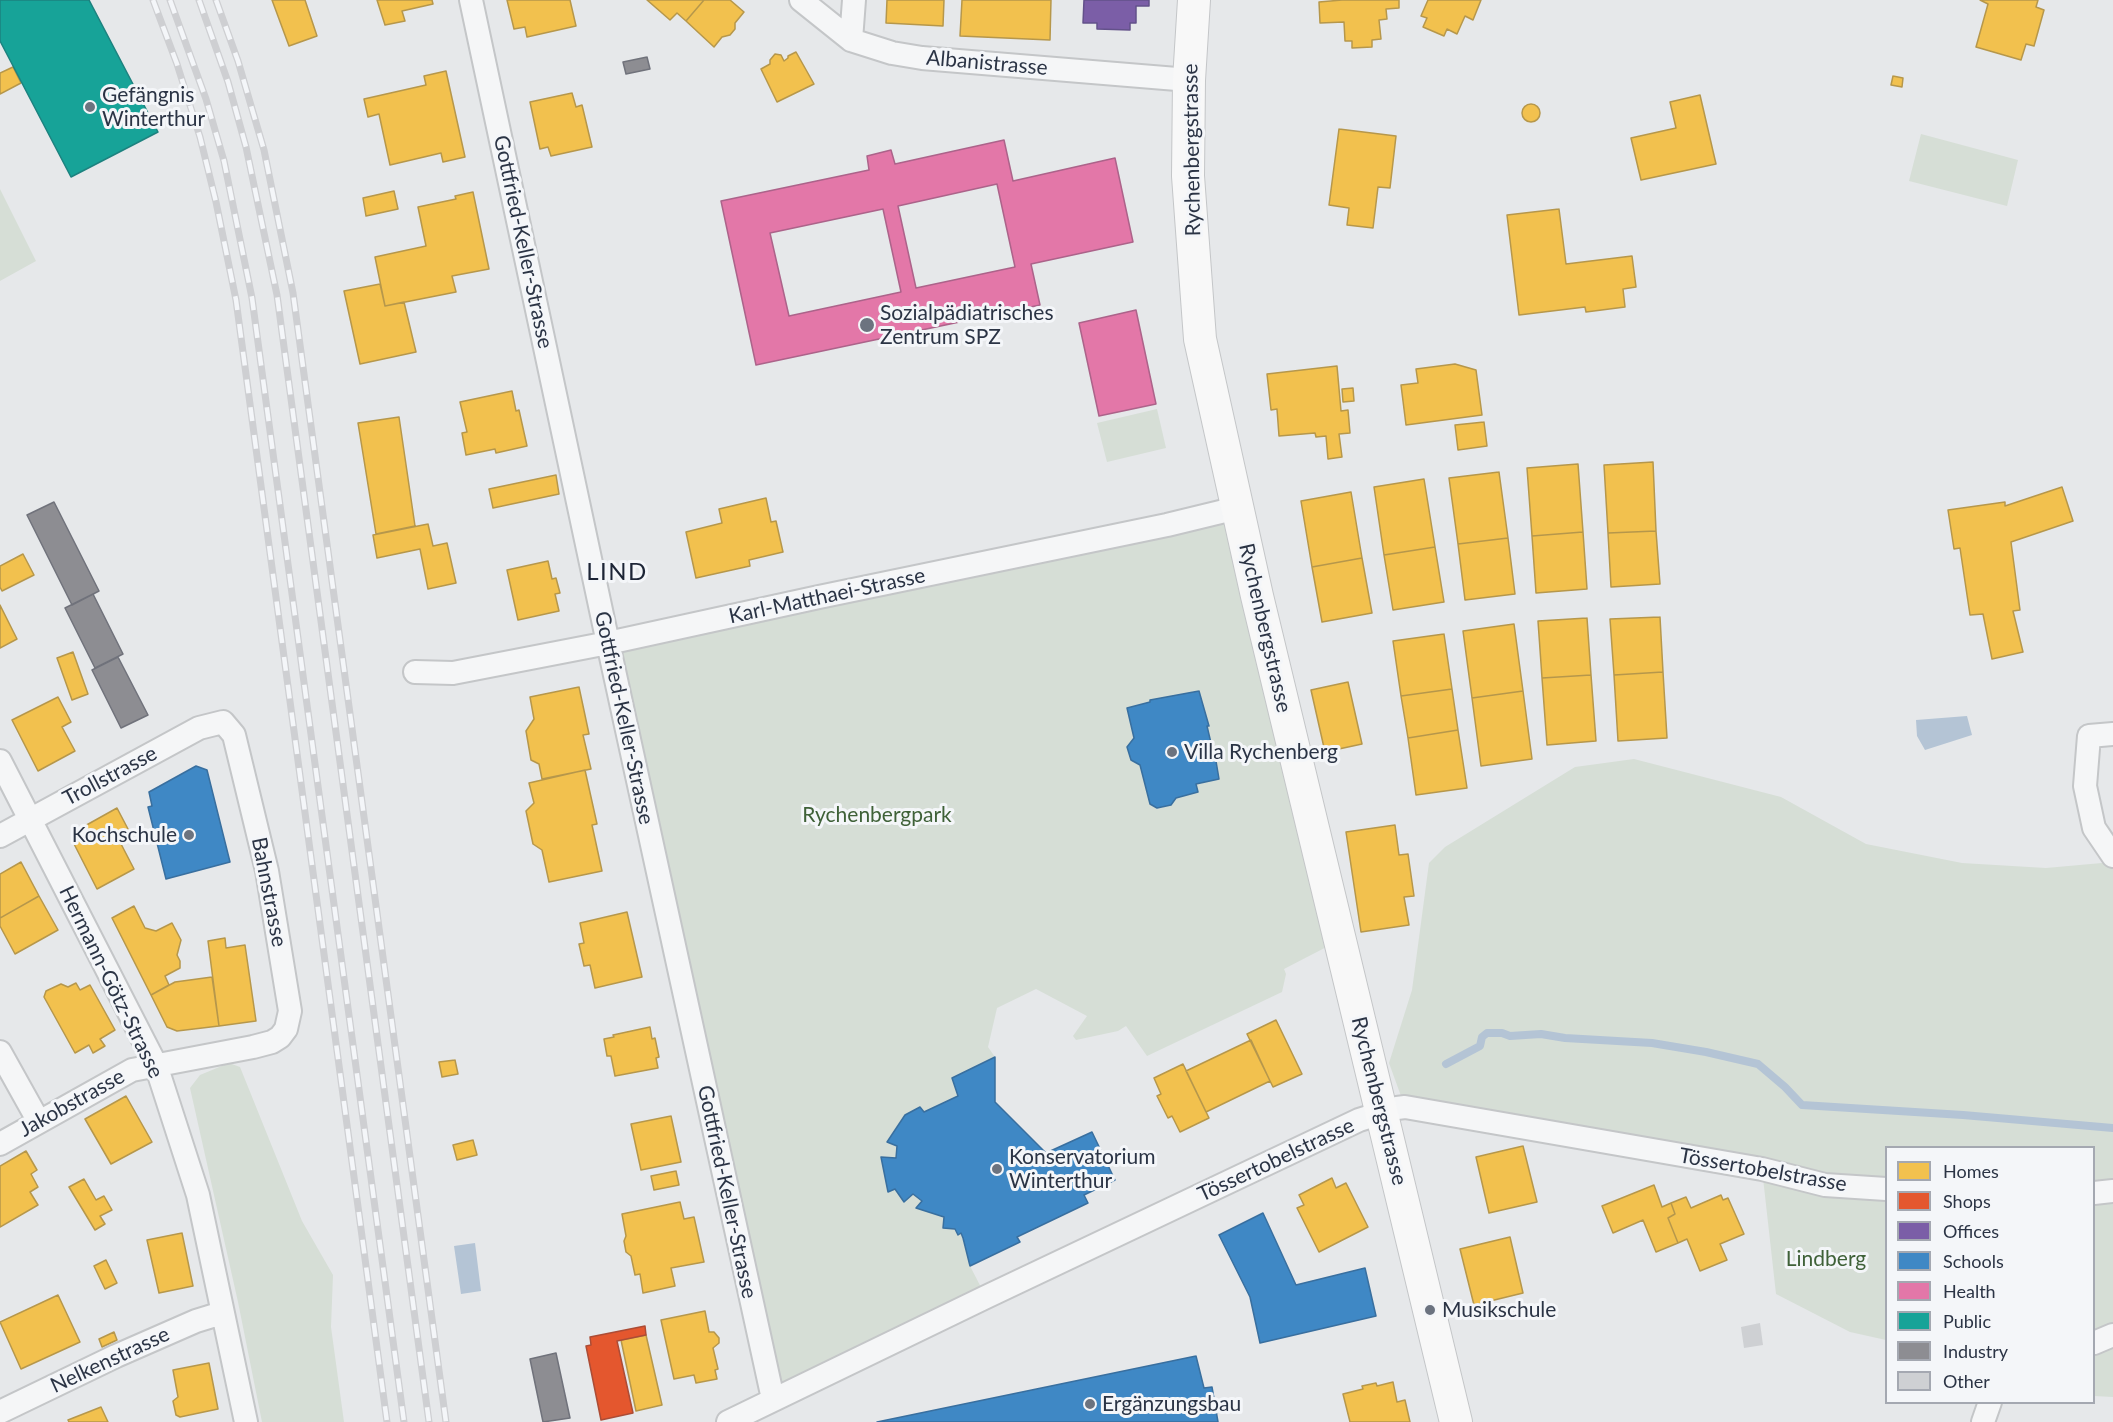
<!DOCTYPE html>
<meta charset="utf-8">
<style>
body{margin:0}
#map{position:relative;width:2113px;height:1422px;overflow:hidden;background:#e6e8ea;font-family:Lato,sans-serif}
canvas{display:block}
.legend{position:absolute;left:1885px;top:1146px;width:210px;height:258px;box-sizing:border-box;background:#f4f6f9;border:2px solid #a4a8b1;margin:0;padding:8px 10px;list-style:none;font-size:18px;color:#2b3445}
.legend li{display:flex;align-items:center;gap:12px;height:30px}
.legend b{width:30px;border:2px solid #a4a8b1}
</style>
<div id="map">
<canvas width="2113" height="1422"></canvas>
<ul class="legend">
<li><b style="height:16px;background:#f2c14e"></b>Homes</li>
<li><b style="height:16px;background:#e4572e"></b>Shops</li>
<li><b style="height:16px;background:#7b5ea7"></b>Offices</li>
<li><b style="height:16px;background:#3f88c5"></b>Schools</li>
<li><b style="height:16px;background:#e377a8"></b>Health</li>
<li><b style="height:16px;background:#17a398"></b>Public</li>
<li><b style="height:16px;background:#8d8d92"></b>Industry</li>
<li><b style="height:16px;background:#ced0d3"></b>Other</li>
</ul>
</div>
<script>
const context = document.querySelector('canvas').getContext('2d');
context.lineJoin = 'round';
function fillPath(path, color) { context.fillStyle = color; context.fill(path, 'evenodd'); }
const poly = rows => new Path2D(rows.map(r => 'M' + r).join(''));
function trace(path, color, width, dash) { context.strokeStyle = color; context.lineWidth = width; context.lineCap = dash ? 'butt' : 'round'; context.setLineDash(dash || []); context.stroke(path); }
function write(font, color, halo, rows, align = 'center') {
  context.font = font + ' Lato,sans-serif'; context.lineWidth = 6; context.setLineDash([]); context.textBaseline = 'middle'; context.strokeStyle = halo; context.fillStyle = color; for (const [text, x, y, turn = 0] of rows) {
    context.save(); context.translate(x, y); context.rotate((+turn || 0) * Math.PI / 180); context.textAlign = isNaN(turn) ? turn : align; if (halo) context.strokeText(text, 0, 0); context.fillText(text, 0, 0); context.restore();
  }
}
const green = poly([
 [1921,134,2018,160,2007,206,1909,181],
 [0,189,36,261,0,281],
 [1157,409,1166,448,1107,462,1097,423],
 [1237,508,1340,940,1284,969,1286,974,1282,992,1147,1056,1126,1026,1118,1031,1076,1040,1073,1036,1087,1016,1036,989,997,1008,988,1047,995,1057,952,1078,958,1096,924,1112,920,1107,905,1115,887,1141,897,1146,895,1189,904,1201,913,1194,922,1201,917,1208,944,1217,943,1228,955,1229,958,1235,961,1233,970,1266,986,1297,773,1399,608,643],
 [1634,759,1781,797,1866,844,1962,863,2046,868,2113,862,2113,1397,2094,1396,2094,1148,1886,1148,1886,1340,1850,1332,1776,1294,1762,1169,1405,1107,1389,1063,1412,990,1429,863,1445,847,1575,767],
 [229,1063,240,1067,302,1221,333,1275,331,1327,344,1422,262,1422,238,1302,190,1088,200,1075]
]);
const water = poly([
 [1967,716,1972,735,1925,750,1917,736,1916,720],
 [475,1243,481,1291,461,1294,454,1246]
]);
const homes = poly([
 [272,0,305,0,317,36,289,46,272,0],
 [377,0,432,0,433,4,402,11,405,21,385,25,377,0],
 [507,0,570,0,576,26,527,37,525,27,514,29,507,0],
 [647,0,704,0,686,21,677,13,670,20,647,0],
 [704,0,730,0,744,12,735,23,735,29,730,35,722,37,714,47,686,21,704,0],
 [887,0,944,0,943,26,886,23,887,0],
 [962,0,1051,0,1050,40,960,36,962,0],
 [1342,0,1399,0,1399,8,1386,9,1387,19,1379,20,1381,39,1372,40,1372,47,1352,48,1352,41,1345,41,1344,22,1320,23,1319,2,1342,0],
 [1428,0,1481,0,1473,20,1465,16,1457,34,1447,29,1444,36,1423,27,1427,18,1421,16,1428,0],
 [1980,0,2038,0,2036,7,2044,10,2034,46,2026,44,2021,60,1976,47,1988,4,1980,0],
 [796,52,814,84,777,102,761,69,770,64,770,60,775,54,781,55,784,61,788,58,788,56,796,52],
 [13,67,21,83,0,94,0,73,13,67],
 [446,71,465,157,443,162,441,153,390,165,379,114,368,117,364,99,426,85,424,76,446,71],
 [1893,76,1903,78,1902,87,1891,85,1893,76],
 [572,93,576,107,582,105,592,147,551,156,548,147,540,149,530,102,572,93],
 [1700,95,1716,164,1641,180,1631,138,1676,128,1670,102,1700,95],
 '1522 113a9 9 0 1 1 18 0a9 9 0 1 1-18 0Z',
 [1339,129,1396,136,1390,188,1378,187,1373,228,1347,225,1349,208,1329,205,1339,129],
 [394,191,398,209,366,216,363,198,394,191],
 [473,192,489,269,452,276,456,292,385,306,375,257,426,246,418,207,456,199,455,196,473,192],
 [1559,209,1566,264,1632,256,1636,287,1623,289,1625,307,1586,312,1585,307,1519,315,1507,215,1559,209],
 [380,284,385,306,404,302,416,352,360,364,344,291,380,284],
 [1455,364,1476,370,1482,415,1406,425,1401,385,1418,383,1416,369,1455,364],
 [1337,366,1341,411,1348,410,1350,433,1339,434,1342,457,1328,459,1326,436,1316,437,1315,433,1279,436,1277,409,1271,410,1267,374,1337,366],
 [1353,388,1354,401,1343,402,1342,389,1353,388],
 [512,391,516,411,519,410,527,446,496,453,495,449,466,455,462,433,467,432,460,402,512,391],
 [399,417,415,526,376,534,358,423,399,417],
 [1484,422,1487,446,1458,450,1455,425,1484,422],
 [1653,462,1656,531,1608,533,1604,465,1653,462],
 [1578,464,1583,532,1532,536,1527,468,1578,464],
 [1499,472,1508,538,1458,544,1449,478,1499,472],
 [556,475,559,494,493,508,489,489,556,475],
 [1424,479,1435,547,1384,555,1374,487,1424,479],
 [2062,487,2073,521,2011,542,2020,610,2013,611,2023,652,1992,659,1983,614,1970,615,1960,548,1954,549,1948,510,2005,502,2005,506,2062,487],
 [1351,492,1362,558,1312,567,1301,501,1351,492],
 [766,498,771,522,776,521,783,552,749,560,750,566,696,578,686,532,722,523,719,509,766,498],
 [428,524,433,546,447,543,456,583,428,589,420,549,377,558,373,535,428,524],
 [1656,531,1660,584,1611,587,1608,533,1656,531],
 [1583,532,1587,589,1536,593,1532,536,1583,532],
 [1508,538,1515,594,1465,600,1458,544,1508,538],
 [1435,547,1444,602,1393,610,1384,555,1435,547],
 [23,554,34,575,2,591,0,587,0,566,23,554],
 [1362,558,1372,613,1322,622,1312,567,1362,558],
 [548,561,552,579,556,578,560,593,555,594,559,611,518,620,507,570,548,561],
 [0,605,17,639,0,648,0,605],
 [1660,617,1663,672,1614,675,1610,619,1660,617],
 [1587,618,1591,675,1542,678,1538,621,1587,618],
 [1514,624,1523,691,1472,698,1463,631,1514,624],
 [1444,634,1452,689,1401,696,1393,641,1444,634],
 [73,652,88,694,72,700,57,658,73,652],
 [1663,672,1667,738,1618,741,1614,675,1663,672],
 [1591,675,1596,741,1547,745,1542,678,1591,675],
 [1348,682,1362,744,1325,752,1311,690,1348,682],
 [579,687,589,734,583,735,591,769,542,779,539,764,531,760,526,731,534,719,530,697,579,687],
 [1452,689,1458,730,1408,738,1401,696,1452,689],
 [1523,691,1532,759,1481,766,1472,698,1523,691],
 [58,697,71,722,62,727,75,751,38,771,12,720,58,697],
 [1458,730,1467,788,1416,795,1408,738,1458,730],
 [585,770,597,824,592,825,602,871,549,882,542,850,533,844,526,811,534,803,529,783,585,770],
 [117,808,128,829,117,835,117,844,120,842,134,869,97,889,72,840,74,832,117,808],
 [1395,825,1399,855,1408,854,1414,896,1404,897,1409,925,1361,932,1346,832,1395,825],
 [21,862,39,896,0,918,0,874,21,862],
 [39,896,58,930,15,954,0,926,0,918,39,896],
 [134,906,145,928,156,931,172,923,181,940,177,955,180,961,180,968,165,976,169,985,151,995,112,918,134,906],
 [627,912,642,977,595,988,590,965,584,966,579,944,584,943,580,923,627,912],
 [225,938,226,948,245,945,256,1021,219,1026,208,941,225,938],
 [212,977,219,1026,177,1031,167,1027,151,995,175,982,212,977],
 [76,983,80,990,90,985,115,1030,100,1039,105,1046,93,1053,89,1045,75,1053,44,997,46,991,61,984,68,987,76,983],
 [1276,1020,1302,1074,1273,1087,1247,1034,1276,1020],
 [650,1027,652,1039,655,1038,659,1057,656,1058,658,1068,615,1076,611,1056,607,1056,604,1039,614,1037,613,1035,650,1027],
 [1251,1040,1270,1081,1206,1112,1186,1071,1251,1040],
 [455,1060,458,1074,442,1077,439,1062,455,1060],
 [1183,1064,1209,1118,1180,1132,1172,1116,1168,1118,1157,1096,1161,1094,1154,1078,1183,1064],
 [126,1096,152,1142,111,1164,85,1119,126,1096],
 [671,1116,681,1162,641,1170,631,1124,671,1116],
 [473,1140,477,1155,457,1160,453,1145,473,1140],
 [1523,1146,1537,1202,1489,1213,1476,1157,1523,1146],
 [26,1151,37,1170,31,1174,38,1187,30,1192,38,1205,0,1227,0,1166,26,1151],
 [676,1171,679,1185,654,1190,651,1176,676,1171],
 [1332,1178,1336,1188,1346,1183,1368,1227,1319,1252,1297,1208,1304,1205,1299,1195,1332,1178],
 [84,1179,96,1200,104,1196,112,1210,100,1216,105,1224,95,1230,69,1187,84,1179],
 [1654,1185,1662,1207,1671,1203,1675,1214,1668,1218,1678,1243,1656,1252,1643,1220,1613,1233,1602,1206,1654,1185],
 [1721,1195,1723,1200,1728,1198,1744,1234,1720,1244,1727,1260,1700,1271,1687,1239,1678,1243,1668,1218,1675,1214,1671,1203,1686,1197,1691,1208,1721,1195],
 [680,1202,684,1219,694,1217,704,1262,671,1268,675,1286,643,1293,640,1274,635,1275,631,1256,626,1252,624,1241,626,1236,622,1214,680,1202],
 [182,1233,193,1286,159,1293,147,1240,182,1233],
 [1510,1237,1523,1293,1474,1305,1460,1249,1510,1237],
 [106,1260,117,1283,105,1289,94,1266,106,1260],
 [58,1295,80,1342,21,1369,0,1322,58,1295],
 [705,1311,709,1332,714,1332,719,1338,719,1343,713,1348,718,1369,715,1370,717,1379,696,1383,694,1375,674,1379,661,1320,705,1311],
 [114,1332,117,1340,102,1347,99,1339,114,1332],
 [646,1335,662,1405,636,1411,621,1340,646,1335],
 [209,1363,218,1409,180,1417,176,1415,173,1401,178,1397,173,1370,209,1363],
 [1393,1382,1397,1402,1405,1400,1410,1422,1350,1422,1343,1394,1363,1389,1362,1386,1376,1383,1377,1386,1393,1382],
 [101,1407,108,1422,69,1422,68,1420,101,1407]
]);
const shops = poly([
 [645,1326,646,1335,617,1341,633,1413,601,1420,586,1346,591,1345,590,1337,645,1326]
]);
const offices = poly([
 [1084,0,1149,0,1149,6,1136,6,1136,23,1130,23,1130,30,1097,29,1097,23,1083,23,1084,0]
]);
const schools = poly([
 [1199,691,1209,726,1207,726,1211,743,1213,743,1219,779,1196,784,1198,792,1176,798,1171,805,1157,808,1150,804,1140,765,1131,760,1127,747,1134,738,1127,708,1150,702,1150,700,1199,691],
 [196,766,207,770,230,862,166,879,148,807,152,806,149,792,196,766],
 [995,1057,995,1102,1046,1153,1092,1132,1115,1180,1084,1195,1088,1203,1017,1237,1020,1242,970,1266,963,1238,961,1233,958,1235,955,1229,943,1228,944,1217,916,1208,922,1201,913,1194,904,1202,895,1189,888,1192,881,1157,896,1158,897,1146,887,1142,905,1115,920,1107,924,1112,958,1096,952,1078,995,1057],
 [1263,1213,1296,1285,1365,1268,1376,1316,1260,1343,1250,1297,1219,1235,1263,1213],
 [1196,1356,1204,1388,1212,1387,1218,1422,877,1422,1196,1356]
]);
const health = poly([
 [1004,140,1013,181,1115,158,1133,242,1031,264,1040,305,756,365,721,201,869,170,867,156,891,150,895,164,1004,140],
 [997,184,1015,267,916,288,898,206,997,184],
 [883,209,901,292,789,316,770,233,883,209],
 [1136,310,1156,404,1099,416,1079,323,1136,310]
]);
const public = poly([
 [0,0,89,0,158,132,71,177,0,41,0,0]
]);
const industry = poly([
 [647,57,650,69,626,74,623,62,647,57],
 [54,502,99,591,72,605,27,515,54,502],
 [93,594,123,654,95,668,65,608,93,594],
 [118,657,148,715,121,728,92,670,118,657],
 [556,1353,570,1418,543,1422,530,1359,556,1353]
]);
const stream = poly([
 [1446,1064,1480,1046,1482,1037,1487,1033,1502,1033,1510,1036,1541,1034,1565,1038,1652,1043,1706,1052,1758,1064,1785,1087,1802,1105,1963,1115,2113,1128]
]);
const building = poly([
 [1760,1323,1763,1345,1744,1348,1741,1327]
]);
const street = poly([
 [471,0,608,643,773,1399],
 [801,0,851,40,892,53,922,58,1189,80],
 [851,40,854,0],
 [415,672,453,673,608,643,819,597,1167,525,1237,508],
 [2113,734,2089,736,2085,786,2094,828,2113,856],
 [0,761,156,1065,198,1195,246,1422],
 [0,836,199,728,223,722,234,735,267,871,290,1011,286,1029,280,1037,272,1042,253,1047,132,1070,0,1144],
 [0,1052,39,1122],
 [2094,1193,2113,1191],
 [2094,1343,2113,1335],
 [0,1412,116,1356,196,1321,222,1313],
 [728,1422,986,1297,1359,1120,1397,1108,1405,1107,1762,1169,1825,1185,1886,1189],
 [1983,1422,1990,1402]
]);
const secondary = poly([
 [1194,0,1189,80,1188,176,1200,339,1257,596,1456,1422]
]);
const rail = poly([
 [153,0,177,64,200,137,216,202,236,300,387,1422],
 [170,0,206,99,224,161,252,298,404,1422],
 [199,0,228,82,246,147,277,295,429,1422],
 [216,0,238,61,264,150,293,293,446,1422]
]);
const markers = [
 [90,107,6,"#6c737f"],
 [867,325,8,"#6c737f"],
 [1172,752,6,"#6c737f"],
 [189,835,6,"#6c737f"],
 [997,1169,6,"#6c737f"],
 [1430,1310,6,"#6c737f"],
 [1090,1404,6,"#6c737f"]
];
const streetNames = [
 ["Albanistrasse",987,63,5],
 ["Rychenbergstrasse",1192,150,-91],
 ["Gottfried-Keller-Strasse",523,242,78],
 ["Karl-Matthaei-Strasse",827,596,-12],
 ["Rychenbergstrasse",1265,628,77],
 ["Gottfried-Keller-Strasse",624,718,78],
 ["Trollstrasse",110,776,-28],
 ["Bahnstrasse",269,892,79],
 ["Hermann-Götz-Strasse",111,982,64],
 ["Rychenbergstrasse",1379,1101,76],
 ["Jakobstrasse",72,1103,-29],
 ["Tössertobelstrasse",1276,1160,-25],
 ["Tössertobelstrasse",1763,1170,10],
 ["Gottfried-Keller-Strasse",727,1192,78],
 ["Nelkenstrasse",110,1360,-25]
];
const poiNames = [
 ["Gefängnis",102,95],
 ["Winterthur",102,119],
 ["Sozialpädiatrisches",880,313],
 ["Zentrum SPZ",880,337],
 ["Villa Rychenberg",1184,752],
 ["Kochschule",177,835,"right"],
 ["Konservatorium",1009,1157],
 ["Winterthur",1009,1181],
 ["Musikschule",1442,1310],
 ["Ergänzungsbau",1102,1404]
];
const parkNames = [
 ["Rychenbergpark",877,815],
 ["Lindberg",1826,1259]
];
const quarterNames = [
 ["LIND",617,572]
];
fillPath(green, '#d6ded6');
fillPath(water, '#b4c4d5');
fillPath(homes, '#f2c14e');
trace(homes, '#b6974b', 1.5);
fillPath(shops, '#e4572e');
trace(shops, '#ac4c35', 1.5);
fillPath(offices, '#7b5ea7');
trace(offices, '#63518a', 1.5);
fillPath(schools, '#3f88c5');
trace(schools, '#396f9f', 1.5);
fillPath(health, '#e377a8');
trace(health, '#ac638a', 1.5);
fillPath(public, '#17a398');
trace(public, '#1d827f', 1.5);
fillPath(industry, '#8d8d92');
trace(industry, '#70727b', 1.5);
trace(stream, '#b4c4d5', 8);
fillPath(building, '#ced0d3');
trace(street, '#c4c6c8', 26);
trace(secondary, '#c4c6c8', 34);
trace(street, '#f5f6f7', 22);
trace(secondary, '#f8f8f8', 32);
trace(rail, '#cecfd2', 7);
trace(rail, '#f4f6f9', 4.5, [14]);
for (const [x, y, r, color] of markers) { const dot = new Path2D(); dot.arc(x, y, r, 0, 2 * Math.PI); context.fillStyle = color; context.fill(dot); trace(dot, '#f4f6f9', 2); }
write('21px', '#2b3445', '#f4f6f9', streetNames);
write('21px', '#2b3445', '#f4f6f9', poiNames, 'left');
write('21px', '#3f6138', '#f4f6f9', parkNames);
context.letterSpacing = '1.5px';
write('24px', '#1d2536', '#f4f6f9', quarterNames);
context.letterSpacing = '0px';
</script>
